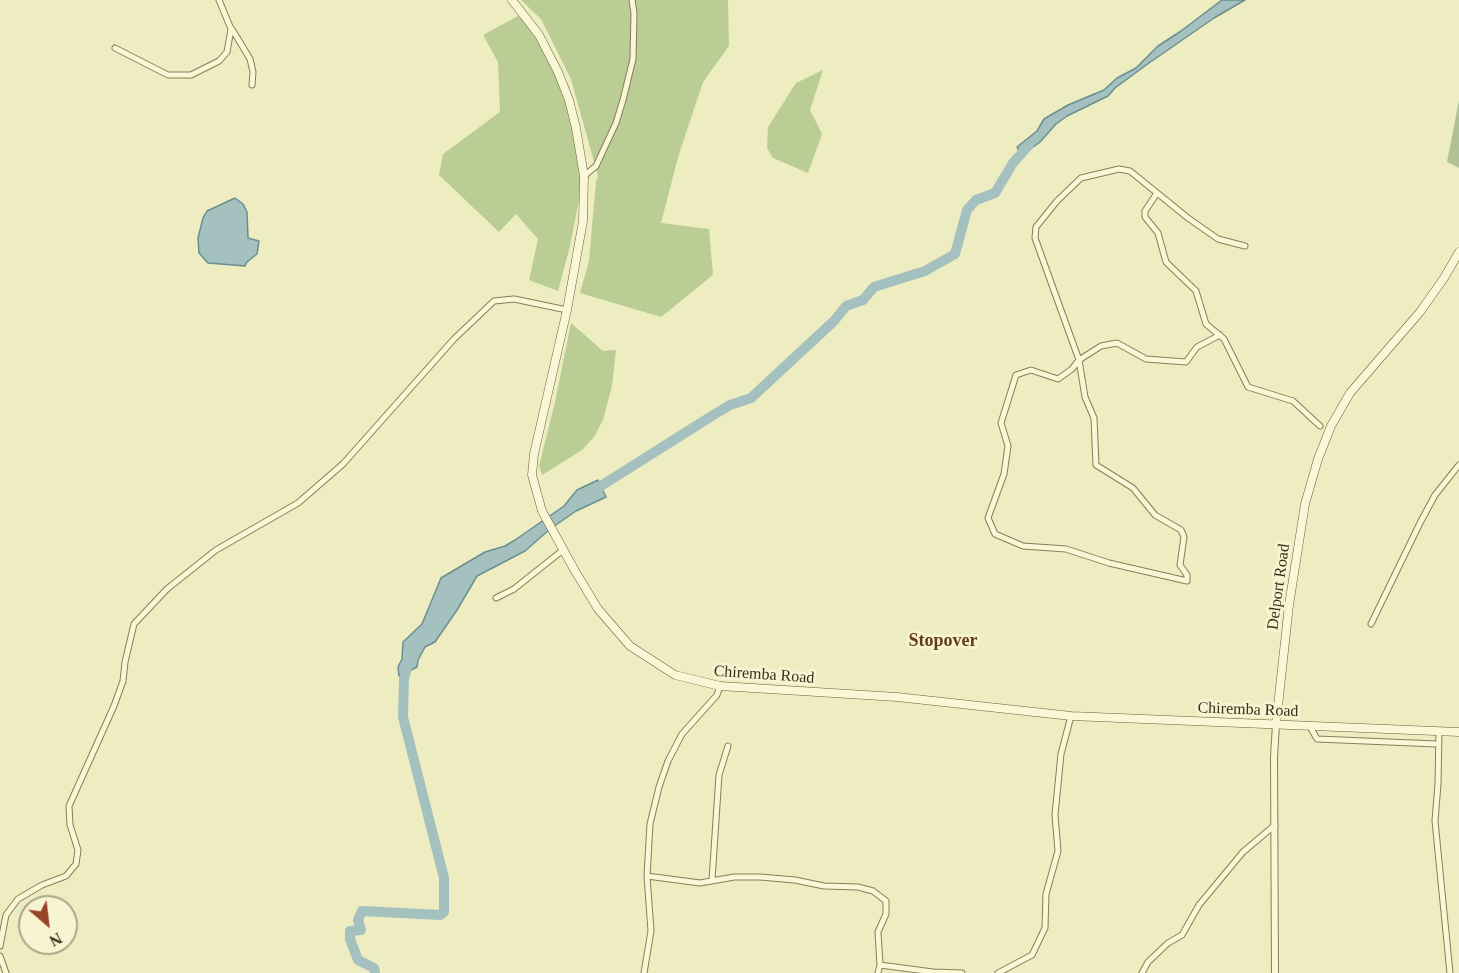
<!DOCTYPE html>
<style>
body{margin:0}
#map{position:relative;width:1459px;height:973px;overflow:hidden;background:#eeecc1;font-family:Georgia,serif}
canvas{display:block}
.north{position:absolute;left:18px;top:895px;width:60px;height:60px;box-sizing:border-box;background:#f6f4d1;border:2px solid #aaa689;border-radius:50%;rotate:152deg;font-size:16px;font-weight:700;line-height:24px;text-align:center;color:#38301d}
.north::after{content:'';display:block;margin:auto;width:21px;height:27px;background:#984228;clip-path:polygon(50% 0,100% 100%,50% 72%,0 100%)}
</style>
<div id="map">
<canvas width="1459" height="973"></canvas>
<div class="north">N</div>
</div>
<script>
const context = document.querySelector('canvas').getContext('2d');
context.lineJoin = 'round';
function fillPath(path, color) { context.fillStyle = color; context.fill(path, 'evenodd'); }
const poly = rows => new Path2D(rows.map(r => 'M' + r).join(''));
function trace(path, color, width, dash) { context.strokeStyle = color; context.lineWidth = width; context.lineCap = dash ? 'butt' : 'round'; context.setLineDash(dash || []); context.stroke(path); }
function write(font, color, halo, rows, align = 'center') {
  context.font = font + ' Georgia,serif'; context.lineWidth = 6; context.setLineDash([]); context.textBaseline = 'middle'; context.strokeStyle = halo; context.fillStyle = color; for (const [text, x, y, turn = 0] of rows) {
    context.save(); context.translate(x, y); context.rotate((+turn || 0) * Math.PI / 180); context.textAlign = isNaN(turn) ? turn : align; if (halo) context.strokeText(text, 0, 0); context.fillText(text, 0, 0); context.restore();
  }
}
const green = poly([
 [521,0,728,0,729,46,703,82,679,154,661,223,709,229,713,275,661,317,580,293,589,261,596,181,598,176,571,79,541,19],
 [518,16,535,31,562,87,576,140,581,190,570,246,558,291,529,280,538,239,516,214,499,232,439,175,443,154,500,112,498,62,483,35],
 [823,70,810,110,822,134,808,173,773,158,767,148,768,127,796,83],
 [571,323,603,351,616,350,612,386,603,420,594,437,582,450,542,475,539,466,555,402]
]);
const cemetery = poly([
 [1459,100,1459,168,1447,162]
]);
const water = poly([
 [1222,0,1245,0,1214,18,1149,63,1115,88,1108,96,1067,116,1056,124,1040,142,1022,155,1020,153,1017,147,1037,131,1044,119,1068,105,1104,90,1117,78,1136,68,1158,46,1181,31,1222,0],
 [235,198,243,204,247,212,248,238,259,241,257,254,247,262,245,266,208,263,199,253,198,238,203,218,207,211,235,198],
 [598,480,606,497,576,511,550,529,525,551,477,576,457,610,435,642,425,647,418,660,417,667,399,676,398,667,402,659,403,642,422,624,441,578,485,552,505,546,515,540,564,506,577,490,598,480]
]);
const river = poly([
 [588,494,715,414,730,405,751,398,834,321,846,306,863,300,874,287,925,271,955,254,967,210,976,200,995,193,1013,163,1029,145],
 [375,973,374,968,358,960,350,939,350,931,361,930,358,920,362,911,440,915,444,912,444,878,403,717,404,679,409,661]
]);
const minor = poly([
 [232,29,250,59,253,72,252,85],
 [115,48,168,75,191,75,219,61,227,52,231,29,219,0],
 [584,176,596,166,616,123,623,100,633,59,634,13,632,0],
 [1157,193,1145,211,1145,217,1158,233,1166,262,1196,291,1206,324,1224,339,1248,387,1293,401,1320,426],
 [1220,335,1197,347,1186,362,1146,359,1117,343,1101,346,1079,360,1085,397,1094,418,1096,465,1133,488,1155,515,1181,530,1184,537,1180,565,1187,575,1187,581,1109,563,1066,549,1023,546,995,534,988,518,1004,474,1008,446,1001,423,1016,375,1031,370,1058,379,1072,369,1079,360,1035,238,1036,227,1057,201,1081,178,1119,169,1130,171,1188,218,1218,239,1245,246],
 [496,598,514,589,563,550],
 [1371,624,1420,523,1435,495,1459,465],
 [1309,725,1317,739,1437,744],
 [1439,731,1438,784,1435,821,1450,973],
 [647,876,700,883,734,877,760,877,795,880,824,886,858,887,873,891,886,901,886,914,878,932,880,965,878,973],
 [712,880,719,775,728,746],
 [0,946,6,915,18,899,42,885,66,876,76,864,78,850,70,825,69,806,114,706,123,681,125,662,134,624,167,589,216,550,298,503,343,464,454,339,494,301,514,299,567,310],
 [0,956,6,973],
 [880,965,933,972,962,973],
 [644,973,651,931,647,876,650,824,659,787,668,761,682,734,717,695,720,686],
 [998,973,1032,955,1045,928,1046,894,1058,851,1055,815,1061,754,1071,716],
 [1142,973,1148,962,1168,943,1182,935,1199,905,1243,852,1275,825]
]);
const tertiary = poly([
 [1275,973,1274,757,1276,724]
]);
const secondary = poly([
 [512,0,539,35,558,72,569,100,576,128,584,176,583,221,567,310,534,454,532,475,542,511,575,571,598,609,630,646,675,675,720,686,897,697,1071,716,1459,732],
 [1276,724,1289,605,1305,504,1318,459,1331,426,1350,393,1420,312,1444,278,1459,252]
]);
const streetNames = [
 ["Delport Road",1279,587,-82],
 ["Chiremba Road",764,675,4],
 ["Chiremba Road",1248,710,2]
];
const neighbourhoodNames = [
 ["Stopover",943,641]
];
fillPath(green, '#b9cd95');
fillPath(cemetery, '#b1c195');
fillPath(water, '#a4c1bf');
trace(water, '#6b8f8f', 1.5);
trace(river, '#a4c1bf', 10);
trace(minor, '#887e59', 7);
trace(tertiary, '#887e59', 8);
trace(secondary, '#6a5e3c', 9);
trace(minor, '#f9f7d5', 5);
trace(tertiary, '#f9f7d5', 6);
trace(secondary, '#f9f7d5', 8);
write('16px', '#38301d', '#f6f4d1', streetNames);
write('bold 18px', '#653d1c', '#f6f4d1', neighbourhoodNames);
</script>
